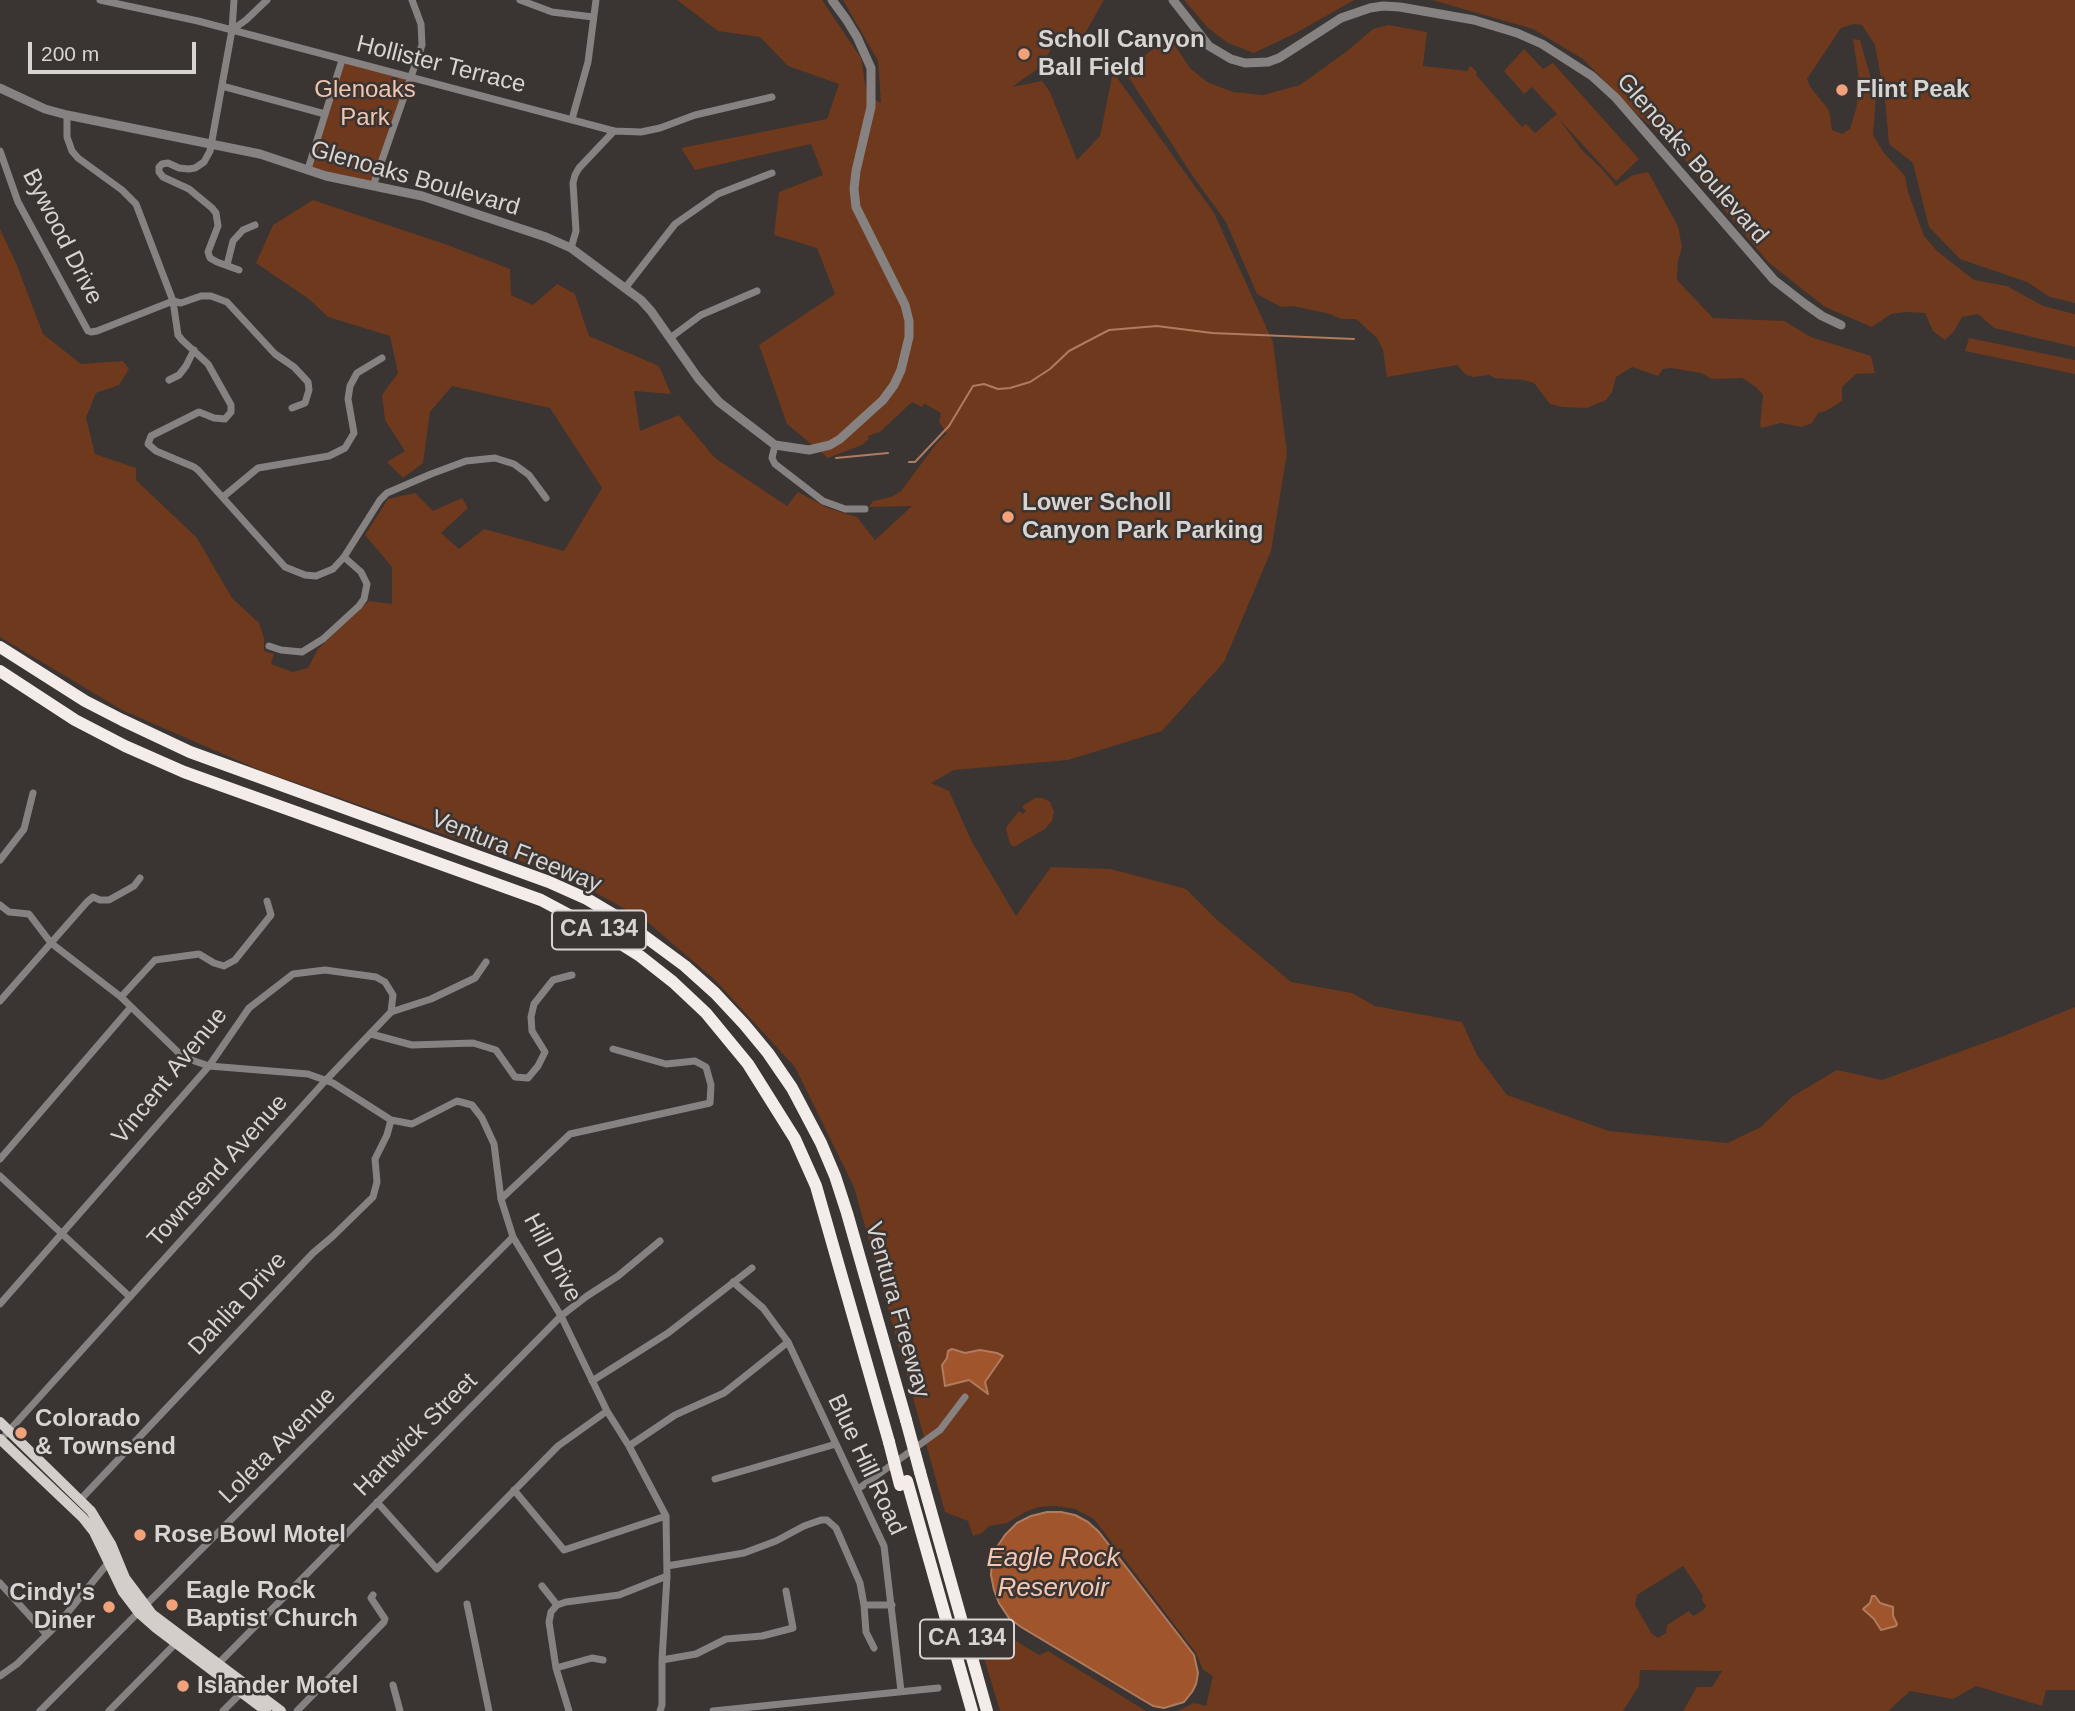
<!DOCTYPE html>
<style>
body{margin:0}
#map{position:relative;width:2075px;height:1711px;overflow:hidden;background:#3a3432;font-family:Helvetica,sans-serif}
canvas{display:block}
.scale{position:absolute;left:28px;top:42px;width:168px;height:32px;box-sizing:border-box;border:4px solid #d7d4d2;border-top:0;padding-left:9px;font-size:21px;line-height:24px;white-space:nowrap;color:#d7d4d2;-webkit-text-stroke:5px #3a3432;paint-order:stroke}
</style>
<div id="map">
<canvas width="2075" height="1711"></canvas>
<div class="scale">200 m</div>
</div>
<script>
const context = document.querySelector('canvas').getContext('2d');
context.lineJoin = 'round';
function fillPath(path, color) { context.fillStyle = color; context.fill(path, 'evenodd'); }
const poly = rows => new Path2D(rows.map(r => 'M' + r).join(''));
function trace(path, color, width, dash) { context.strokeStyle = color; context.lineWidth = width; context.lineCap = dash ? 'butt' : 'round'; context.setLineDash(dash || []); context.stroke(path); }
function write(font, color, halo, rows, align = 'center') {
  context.font = font + ' Helvetica,sans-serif'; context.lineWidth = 5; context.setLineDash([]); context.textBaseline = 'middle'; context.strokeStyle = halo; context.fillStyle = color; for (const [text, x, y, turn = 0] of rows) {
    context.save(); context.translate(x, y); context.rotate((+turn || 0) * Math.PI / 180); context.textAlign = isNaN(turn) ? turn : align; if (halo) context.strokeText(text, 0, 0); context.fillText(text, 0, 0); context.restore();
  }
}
const green = poly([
 [677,0,822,0,861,58,867,95,881,103,878,61,843,0,1104,0,1080,42,1055,40,1043,65,1012,87,1042,81,1050,92,1077,160,1100,136,1113,72,1214,213,1273,342,1287,453,1271,551,1224,662,1162,731,1068,760,954,770,931,783,949,791,972,842,1016,916,1051,867,1111,869,1186,889,1215,918,1291,982,1352,993,1375,1006,1462,1022,1477,1055,1507,1095,1609,1131,1727,1143,1761,1127,1793,1096,1837,1070,1882,1080,2006,1035,2075,1007,2075,1690,2046,1690,2042,1706,1976,1686,1953,1699,1910,1691,1888,1711,1683,1711,1697,1687,1712,1687,1722,1671,1640,1670,1639,1686,1623,1711,1178,1711,1194,1703,1206,1706,1213,1676,1203,1670,1196,1653,1094,1519,1075,1509,1056,1506,1039,1507,1025,1512,1007,1523,989,1526,982,1533,973,1536,968,1521,945,1512,854,1187,795,1067,714,979,645,920,569,878,262,771,122,710,0,637,0,229,16,263,43,334,81,364,123,361,129,369,119,385,96,393,86,418,95,454,136,468,136,480,197,538,232,598,259,623,264,638,264,651,274,654,271,664,293,672,308,668,318,649,369,601,392,604,392,567,365,535,388,499,415,493,433,511,462,498,468,508,441,533,459,549,484,529,564,551,602,488,550,408,452,386,430,412,423,463,403,478,387,462,405,451,385,420,382,395,398,373,390,336,328,317,309,299,256,263,273,225,313,200,445,244,510,269,511,295,533,305,557,284,575,294,589,336,659,366,671,394,634,391,640,431,679,415,715,458,787,506,798,492,828,508,857,517,875,540,912,506,869,507,873,501,891,497,901,491,936,444,947,433,939,422,941,413,927,405,924,404,922,407,912,402,880,432,868,436,869,439,862,445,828,458,787,424,759,345,835,294,817,248,774,235,779,192,823,175,811,144,695,170,681,148,827,119,839,84,788,66,760,37,718,31],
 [1683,1566,1703,1596,1702,1600,1706,1606,1703,1610,1693,1616,1689,1611,1667,1625,1666,1633,1658,1638,1652,1634,1635,1605,1637,1595],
 [1184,0,1354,0,1296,33,1254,53,1228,43,1208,28],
 [1432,0,2075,0,2075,303,2050,297,2027,282,1960,259,1929,227,1913,163,1889,144,1885,100,1875,45,1862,25,1854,24,1841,28,1807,79,1811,88,1829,110,1832,130,1842,134,1850,129,1857,105,1859,79,1853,39,1860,40,1876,96,1873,135,1884,153,1905,176,1908,192,1924,236,1937,251,1974,280,2007,286,2043,306,2075,314,2075,347,1994,328,1978,314,1962,317,1954,331,1945,340,1933,331,1925,313,1906,312,1891,314,1872,327,1825,307,1769,263,1706,188,1675,147,1639,116,1583,59,1533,29],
 [1389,25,1427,32,1423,66,1468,71,1469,66,1472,67,1477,72,1476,75,1522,127,1526,124,1535,133,1557,114,1532,87,1524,94,1504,71,1524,49,1543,69,1553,63,1639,159,1616,181,1559,119,1582,150,1602,169,1616,186,1633,175,1648,172,1678,226,1682,247,1678,261,1677,280,1713,318,1784,321,1811,337,1871,356,1875,373,1856,374,1842,387,1842,401,1826,411,1818,413,1812,423,1802,427,1781,423,1762,428,1760,426,1763,395,1756,387,1742,378,1712,379,1701,373,1671,368,1663,369,1658,376,1632,367,1616,377,1612,392,1606,400,1587,408,1562,407,1550,404,1534,383,1523,380,1495,378,1489,375,1473,377,1466,375,1457,365,1387,377,1383,350,1377,338,1356,319,1341,319,1330,314,1293,306,1281,307,1257,294,1226,222,1192,175,1125,72,1154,48,1167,40,1172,41,1190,68,1207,82,1233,92,1263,95,1300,85,1347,51,1373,29],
 [342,60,412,77,373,186,308,169],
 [1969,338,2075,360,2075,374,1965,351],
 [1035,798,1043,798,1050,802,1054,812,1052,821,1045,829,1014,847,1010,844,1006,829,1007,826,1019,811,1023,814,1026,811,1022,807,1024,805],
 [1006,1635,1039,1655,1048,1651,1146,1711,1000,1711,981,1648,993,1639]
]);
const water = poly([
 [952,1349,965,1353,980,1350,997,1353,1003,1356,985,1382,988,1394,969,1380,945,1386,942,1365,947,1358,948,1351,952,1349],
 [1047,1512,1061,1512,1075,1515,1088,1522,1099,1532,1194,1655,1198,1673,1196,1684,1192,1692,1184,1702,1164,1708,1153,1706,1021,1627,1009,1618,999,1603,994,1590,991,1575,992,1560,997,1547,1005,1535,1017,1523,1031,1516,1047,1512],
 [1872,1596,1875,1596,1880,1603,1893,1607,1893,1616,1897,1624,1896,1626,1881,1630,1874,1619,1863,1609,1870,1603,1872,1596]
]);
const stream = poly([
 [836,458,888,453],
 [909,462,915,462,949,426,973,386,984,384,998,389,1010,388,1030,382,1050,369,1069,351,1109,330,1157,326,1212,333,1354,339]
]);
const minor = poly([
 [100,0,198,21,614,131,641,132,660,128,695,115,772,97],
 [234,0,232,30,210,151,204,162,195,168,189,169,179,168,168,163,162,164,159,167,159,172,163,177,189,189,212,208,216,213,218,226,208,252,210,258,217,262,239,270],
 [520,0,552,12,593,17],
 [232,30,246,20,267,0],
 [222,86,325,114],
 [67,115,67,137,72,151,78,158,122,190,136,204,173,301,178,335,182,340,208,364,231,405,231,412,225,419,214,418,199,412,151,436,148,444,156,451,194,467,198,470,285,567,305,575,316,576,333,569,344,557,380,500,387,493,431,474,466,461,495,458,514,464,529,475,546,498],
 [572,119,588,62,596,0],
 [0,151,18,202,88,331,91,332,97,331,173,301,181,303,201,296,211,296,227,302,275,354,294,367,308,382,309,390,305,403,292,408],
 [308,169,342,60],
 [373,186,422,45,421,24,412,0],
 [571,248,576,231,573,183,575,175,579,168,614,131],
 [227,265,233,241,243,230,255,225],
 [626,287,675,224,718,194,772,173],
 [670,338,701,315,757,291],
 [169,380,179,375,186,366,194,350],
 [775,445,772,458,775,464,823,501,845,509,865,509],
 [223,497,258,468,329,456,345,448,354,433,348,399,350,386,357,373,382,358],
 [269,646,281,650,302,652,323,639,359,606,364,599,367,584,361,572,344,557],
 [0,860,24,829,33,793],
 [0,905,9,912,29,914,51,943,121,997,183,1057,209,1066,308,1074,333,1083,391,1120,412,1124,457,1101,472,1105,482,1118,494,1144,501,1199,513,1237,561,1316,607,1411,629,1446,666,1516,667,1576,662,1660,662,1705,660,1711],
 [121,997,155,960,199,954,214,963,224,966,235,960,271,915,267,901],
 [0,1001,87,902,93,897,100,900,109,900,134,886,140,878],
 [371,1034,412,1045,473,1043,496,1050,515,1077,528,1078,538,1066,545,1052,532,1031,531,1017,534,1004,553,980,572,975],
 [0,1159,131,1007],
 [0,1176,130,1297],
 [501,1199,570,1134,710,1103,711,1085,706,1067,695,1061,666,1064,613,1049],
 [733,1282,763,1308,788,1342,884,1546,901,1691],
 [0,1304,209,1066,249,1008,293,974,325,970,376,977,385,982,393,995,391,1012],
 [592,1381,668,1333,752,1268],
 [6,1434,326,1080,391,1012,431,999,475,978,486,962],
 [629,1446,675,1415,724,1393,788,1342],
 [715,1479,836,1444],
 [858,1489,940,1430,965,1397],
 [514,1490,564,1550,666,1516],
 [80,1500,313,1253,332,1237,373,1197,377,1182,375,1159,387,1135,391,1120],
 [377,1502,437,1569,558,1446,607,1411],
 [667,1566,744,1553,776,1541,804,1526,821,1520,827,1520,836,1528,860,1583,864,1605,866,1632,874,1648],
 [0,1583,47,1635],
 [542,1586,557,1605,551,1612,549,1622,556,1668,569,1711],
 [467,1604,489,1711],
 [557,1605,566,1602,619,1595,667,1576],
 [864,1605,892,1605],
 [662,1660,696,1654,726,1639,762,1636,793,1628,786,1591],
 [215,1667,561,1316,587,1296,618,1276,660,1241],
 [556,1668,592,1658,603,1660],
 [0,1676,17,1664,60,1622,108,1563,111,1562],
 [393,1685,400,1711],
 [40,1711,513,1237],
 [109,1711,177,1642],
 [223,1711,243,1691],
 [297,1711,384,1622,385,1619,371,1598,373,1595],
 [713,1711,938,1688]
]);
const tertiary = poly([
 [1173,0,1209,46,1231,59,1245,63,1268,62,1279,58,1341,18,1370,8,1383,6,1400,7,1474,20,1517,33,1542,44,1592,76,1616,98,1774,280,1805,304,1822,316,1841,325],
 [0,88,45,109,67,115,260,154,326,176,422,196,546,237,571,248,641,300,651,311,698,378,719,402,775,445,809,450,830,445,840,439,883,400,894,385,901,370,909,337,909,321,905,305,856,207,854,189,856,171,871,107,871,68,857,37,846,19,832,0]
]);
const primary = poly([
 [0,1422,91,1511,111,1544,125,1578,152,1614,281,1711],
 [0,1439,83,1518,94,1532,123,1592,139,1613,156,1628,266,1711]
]);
const motorway = poly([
 [0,647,85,701,122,720,190,752,549,882,587,899,624,921,685,966,715,993,744,1024,768,1053,792,1088,821,1143,835,1176,847,1213,906,1420],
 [0,671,75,720,125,746,184,772,541,900,605,934,640,956,673,982,706,1013,748,1064,795,1139,816,1186,889,1442],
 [920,1472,987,1711],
 [907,1481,972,1711]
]);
const motorwayBridge = poly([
 [906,1420,920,1472],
 [889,1442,900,1485]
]);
const markers = [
 [1024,54,7,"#f1a27b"],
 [1842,90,7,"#f1a27b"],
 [1008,517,7,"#f1a27b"],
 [21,1433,7,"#f1a27b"],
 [140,1535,7,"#f1a27b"],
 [172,1605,7,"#f1a27b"],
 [109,1607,7,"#f1a27b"],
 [183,1686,7,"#f1a27b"]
];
const shields = [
 [599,930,94],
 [967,1639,94]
];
const shieldNames = [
 ["CA 134",599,930],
 ["CA 134",967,1639]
];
const poiNames = [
 ["Scholl Canyon",1038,40],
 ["Ball Field",1038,68],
 ["Flint Peak",1856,90],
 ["Lower Scholl",1022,503],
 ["Canyon Park Parking",1022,531],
 ["Colorado",35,1419],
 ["& Townsend",35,1447],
 ["Rose Bowl Motel",154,1535],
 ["Eagle Rock",186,1591],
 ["Baptist Church",186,1619],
 ["Cindy's",95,1593,"right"],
 ["Diner",95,1621,"right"],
 ["Islander Motel",197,1686]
];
const streetNames = [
 ["Hollister Terrace",441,65,14],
 ["Glenoaks Boulevard",1692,159,49],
 ["Glenoaks Boulevard",415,179,16],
 ["Bywood Drive",62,237,63],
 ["Ventura Freeway",516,852,22],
 ["Vincent Avenue",170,1076,-51],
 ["Townsend Avenue",218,1171,-48],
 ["Hill Drive",552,1258,62],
 ["Dahlia Drive",238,1304,-47],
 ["Ventura Freeway",897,1310,74],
 ["Hartwick Street",416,1435,-45],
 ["Loleta Avenue",278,1446,-45],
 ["Blue Hill Road",866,1465,65]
];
const parkNames = [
 ["Glenoaks",365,90],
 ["Park",365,118]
];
const waterNames = [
 ["Eagle Rock",1053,1559],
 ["Reservoir",1053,1589]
];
fillPath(green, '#6e391d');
fillPath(water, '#a0552c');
trace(water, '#b07b5e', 2);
trace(stream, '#b07b5e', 2);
trace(minor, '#858281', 7);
trace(tertiary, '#858281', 9);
trace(primary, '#d4cecb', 10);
trace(motorway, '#f3ece9', 12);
trace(motorwayBridge, '#f3ece9', 12);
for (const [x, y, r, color] of markers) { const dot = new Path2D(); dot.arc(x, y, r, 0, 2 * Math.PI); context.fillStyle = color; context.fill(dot); trace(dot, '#3a3432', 2.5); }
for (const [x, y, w] of shields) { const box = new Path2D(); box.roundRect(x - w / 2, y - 19.5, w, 39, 5); context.fillStyle = '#3a3432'; context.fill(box); trace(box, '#d7d4d2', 2); }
write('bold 23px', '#d7d4d2', null, shieldNames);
write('bold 24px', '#d7d4d2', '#3a3432', poiNames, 'left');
write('24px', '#d7d4d2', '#3a3432', streetNames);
write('24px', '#f1c6b1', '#3a3432', parkNames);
write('italic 26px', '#f4c8b3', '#3a3432', waterNames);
</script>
